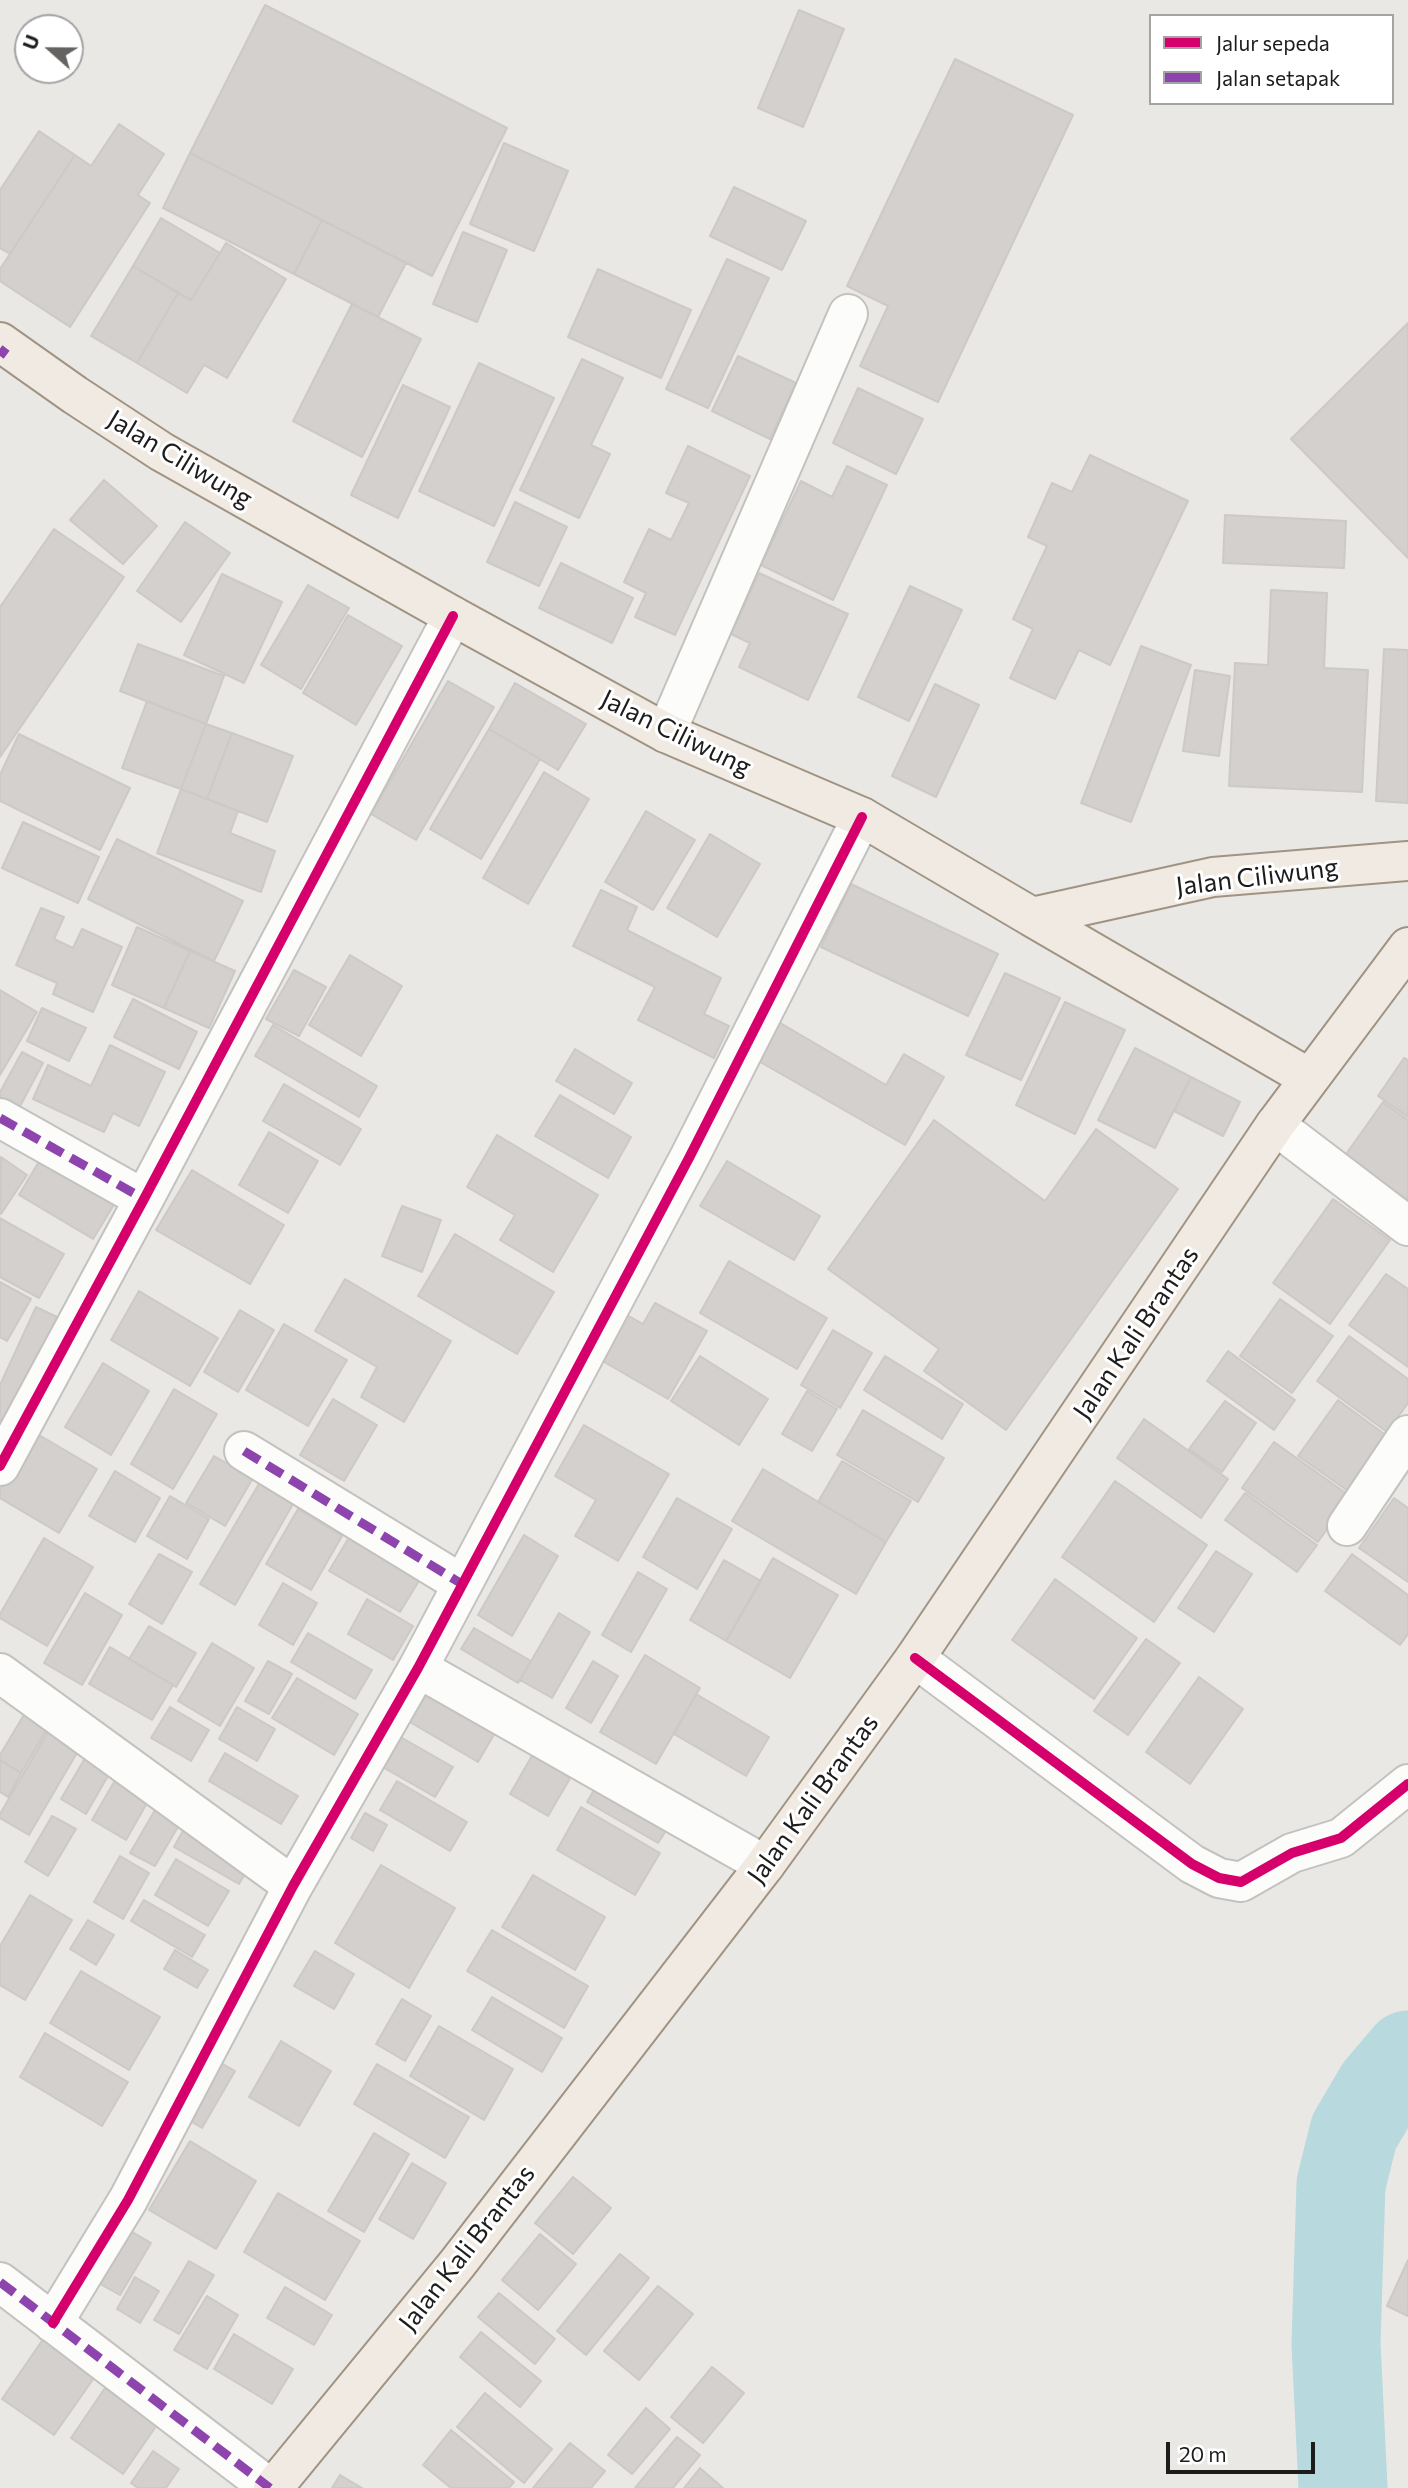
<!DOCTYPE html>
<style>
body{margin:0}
#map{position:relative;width:1408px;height:2488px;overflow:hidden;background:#eae8e5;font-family:Commissioner,sans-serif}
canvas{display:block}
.legend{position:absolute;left:1149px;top:14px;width:245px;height:91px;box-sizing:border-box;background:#fff;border:2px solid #a4a4a4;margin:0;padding:9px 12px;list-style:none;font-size:21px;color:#1c1c1c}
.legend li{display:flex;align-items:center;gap:14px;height:35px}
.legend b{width:35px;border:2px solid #a4a4a4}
.north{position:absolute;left:14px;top:14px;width:70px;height:70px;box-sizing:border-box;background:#fff;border:2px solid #a4a4a4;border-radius:50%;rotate:291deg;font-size:19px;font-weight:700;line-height:28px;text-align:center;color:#1c1c1c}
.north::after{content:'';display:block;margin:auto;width:24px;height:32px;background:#646362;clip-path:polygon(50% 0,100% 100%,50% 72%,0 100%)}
.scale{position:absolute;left:1166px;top:2442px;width:149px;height:32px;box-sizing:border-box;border:4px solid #1c1c1c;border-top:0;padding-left:9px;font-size:21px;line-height:24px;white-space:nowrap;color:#1c1c1c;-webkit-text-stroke:5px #fff;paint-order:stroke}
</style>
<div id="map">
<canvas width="1408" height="2488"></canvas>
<ul class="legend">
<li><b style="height:9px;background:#d6006c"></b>Jalur sepeda</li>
<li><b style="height:9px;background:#8e44ad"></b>Jalan setapak</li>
</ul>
<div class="north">U</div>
<div class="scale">20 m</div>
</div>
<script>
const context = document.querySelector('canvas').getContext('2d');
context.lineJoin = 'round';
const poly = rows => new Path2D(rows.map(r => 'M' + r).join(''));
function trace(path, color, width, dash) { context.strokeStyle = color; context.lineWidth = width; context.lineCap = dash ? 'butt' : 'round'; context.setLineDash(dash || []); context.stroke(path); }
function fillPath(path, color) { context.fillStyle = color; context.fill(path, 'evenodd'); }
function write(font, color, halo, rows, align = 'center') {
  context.font = font + ' Commissioner,sans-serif'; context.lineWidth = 6; context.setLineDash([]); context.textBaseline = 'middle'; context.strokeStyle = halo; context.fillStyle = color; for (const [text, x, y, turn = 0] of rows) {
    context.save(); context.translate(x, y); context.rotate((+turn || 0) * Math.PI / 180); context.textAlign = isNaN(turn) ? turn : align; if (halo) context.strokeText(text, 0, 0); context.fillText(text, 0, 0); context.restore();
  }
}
const river = poly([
 [1343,2488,1336,2344,1341,2184,1354,2132,1380,2088,1408,2055]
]);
const building = poly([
 [265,5,507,128,432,276,190,153,265,5],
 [799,10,844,29,803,127,758,108,799,10],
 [955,59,1073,115,938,402,860,366,888,306,847,286,955,59],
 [119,124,164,154,138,195,150,203,70,327,0,281,0,269,75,155,91,166,119,124],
 [39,131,75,155,10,254,0,248,0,190,39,131],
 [504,143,568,171,534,251,470,224,504,143],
 [190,153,322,220,294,274,163,208,190,153],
 [734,187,806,221,782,270,710,236,734,187],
 [161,218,220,253,191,300,133,266,161,218],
 [322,220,406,263,378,317,294,274,322,220],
 [463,232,507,250,477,322,433,304,463,232],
 [226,243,286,279,227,378,204,365,187,393,137,363,178,293,191,300,226,243],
 [727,259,769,278,708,408,666,389,727,259],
 [133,266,178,293,137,363,91,336,133,266],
 [598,269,691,310,661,378,568,337,598,269],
 [352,304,421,339,362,457,293,421,352,304],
 [1408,323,1408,558,1291,439,1408,323],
 [738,356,796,383,770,439,712,411,738,356],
 [582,359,623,378,591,445,610,454,579,518,520,490,582,359],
 [479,363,554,398,494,526,419,491,479,363],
 [403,385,450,407,398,518,351,495,403,385],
 [858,388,923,419,896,474,833,443,858,388],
 [688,446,750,476,675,635,635,617,646,593,624,582,649,529,671,540,689,503,666,493,688,446],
 [1090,455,1188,501,1110,665,1079,650,1055,699,1010,678,1033,629,1013,619,1047,546,1028,537,1052,483,1072,492,1090,455],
 [847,466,887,485,833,600,761,565,801,481,832,497,847,466],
 [104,480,157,526,123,564,70,520,104,480],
 [515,502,567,527,539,586,487,562,515,502],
 [1225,515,1346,521,1344,568,1223,563,1225,515],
 [185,522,230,553,181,622,137,591,185,522],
 [54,529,124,577,0,757,0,607,54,529],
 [561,563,633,598,612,643,539,608,561,563],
 [759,573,848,614,808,700,739,667,750,643,731,634,759,573],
 [222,574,282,602,244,683,184,655,222,574],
 [308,585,349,608,301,689,261,665,308,585],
 [910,586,962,610,909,721,858,697,910,586],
 [1271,590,1327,593,1324,668,1368,670,1362,792,1229,786,1235,663,1268,665,1271,590],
 [348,615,402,646,356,725,303,693,348,615],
 [138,644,224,676,206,724,120,691,138,644],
 [1141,646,1191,665,1131,822,1081,803,1141,646],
 [1384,649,1408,650,1408,803,1376,801,1384,649],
 [1195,670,1230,676,1219,756,1183,751,1195,670],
 [448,681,494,707,416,840,371,814,448,681],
 [515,683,586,724,558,770,489,729,515,683],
 [935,684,979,705,936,797,892,776,935,684],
 [147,701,206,724,181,789,122,768,147,701],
 [206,724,232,733,207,799,181,789,206,724],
 [489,729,540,759,481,859,430,829,489,729],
 [232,733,293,756,267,822,207,799,232,733],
 [19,734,130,788,100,850,0,801,0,775,19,734],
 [544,772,589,799,528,904,483,878,544,772],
 [181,789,238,811,230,833,275,851,261,892,157,853,181,789],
 [646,811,695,840,653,910,605,882,646,811],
 [23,822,99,857,78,903,2,868,23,822],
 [710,834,760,864,717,937,667,908,710,834],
 [117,839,243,901,214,961,88,899,117,839],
 [851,884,998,954,968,1016,821,947,851,884],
 [601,890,637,907,627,930,721,978,704,1014,729,1026,714,1058,638,1020,655,987,573,946,601,890],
 [41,908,64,917,54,939,73,948,82,929,122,947,93,1012,53,994,57,983,16,965,41,908],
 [137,927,190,951,164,1008,112,985,137,927],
 [190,951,235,971,209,1028,164,1008,190,951],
 [350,955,402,986,361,1056,309,1025,350,955],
 [294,970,326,987,299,1036,266,1019,294,970],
 [1005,973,1060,998,1021,1080,966,1055,1005,973],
 [0,990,37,1012,0,1075,0,990],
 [133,999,197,1032,179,1069,114,1037,133,999],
 [1065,1002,1125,1030,1075,1134,1016,1105,1065,1002],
 [42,1008,86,1028,69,1061,27,1041,42,1008],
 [777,1021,886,1085,904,1054,944,1077,905,1145,755,1059,777,1021],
 [273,1025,377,1086,359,1117,255,1056,273,1025],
 [110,1045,165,1072,139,1126,113,1113,104,1132,33,1099,48,1065,91,1086,110,1045],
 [1135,1048,1191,1077,1155,1148,1098,1120,1135,1048],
 [575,1049,632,1083,614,1114,556,1081,575,1049],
 [22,1052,43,1063,17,1112,0,1102,0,1092,22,1052],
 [1404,1058,1408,1060,1408,1117,1378,1096,1404,1058],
 [1191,1077,1240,1102,1223,1136,1174,1111,1191,1077],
 [284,1084,361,1129,340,1165,263,1121,284,1084],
 [560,1095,631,1137,608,1178,535,1136,560,1095],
 [1383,1102,1408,1120,1408,1203,1344,1157,1383,1102],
 [934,1120,1045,1201,1096,1129,1178,1189,1006,1430,924,1371,939,1349,828,1269,934,1120],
 [269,1132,318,1161,288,1213,239,1185,269,1132],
 [497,1135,598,1195,553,1272,500,1240,515,1215,467,1187,497,1135],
 [44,1153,118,1198,93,1239,19,1195,44,1153],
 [1,1157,27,1175,1,1214,0,1213,1,1157],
 [727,1161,820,1216,794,1260,700,1206,727,1161],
 [192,1170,284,1225,250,1284,156,1230,192,1170],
 [1333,1199,1390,1240,1330,1324,1273,1283,1333,1199],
 [402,1206,441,1220,422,1272,382,1256,402,1206],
 [0,1218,64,1254,39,1298,0,1277,0,1218],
 [455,1234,554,1292,517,1354,418,1296,455,1234],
 [729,1261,827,1318,797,1369,700,1313,729,1261],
 [1386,1274,1408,1289,1408,1367,1349,1325,1386,1274],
 [345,1279,451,1341,404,1422,361,1397,377,1367,315,1331,345,1279],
 [0,1282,31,1299,7,1341,0,1337,0,1282],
 [139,1291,218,1338,190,1386,111,1340,139,1291],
 [1280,1299,1333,1336,1292,1393,1240,1356,1280,1299],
 [655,1303,707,1331,668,1399,599,1359,625,1314,643,1324,655,1303],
 [36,1307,57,1317,8,1424,0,1420,0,1385,36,1307],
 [240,1310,274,1330,238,1392,204,1372,240,1310],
 [284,1324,347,1360,308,1426,246,1390,284,1324],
 [833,1330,872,1353,840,1408,801,1385,833,1330],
 [1349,1336,1408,1379,1408,1403,1387,1432,1317,1381,1349,1336],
 [1228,1351,1295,1400,1274,1430,1207,1381,1228,1351],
 [700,1356,768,1399,739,1445,671,1401,700,1356],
 [885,1356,963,1404,942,1439,864,1390,885,1356],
 [103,1363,149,1391,111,1455,65,1427,103,1363],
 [174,1389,217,1414,173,1489,131,1464,174,1389],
 [807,1391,837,1409,812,1451,782,1434,807,1391],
 [333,1399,377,1425,344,1481,300,1455,333,1399],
 [1338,1400,1387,1436,1348,1491,1298,1456,1338,1400],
 [1225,1401,1256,1423,1222,1472,1189,1449,1225,1401],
 [863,1410,944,1458,918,1502,837,1455,863,1410],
 [1144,1419,1228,1479,1201,1518,1117,1458,1144,1419],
 [584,1425,669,1474,618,1561,575,1536,596,1500,555,1476,584,1425],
 [34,1432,97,1469,59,1533,0,1498,0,1490,34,1432],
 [1274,1442,1350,1496,1318,1542,1242,1488,1274,1442],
 [214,1456,253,1478,225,1526,186,1503,214,1456],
 [842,1461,911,1501,886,1542,818,1502,842,1461],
 [763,1469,886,1542,856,1594,732,1521,763,1469],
 [115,1471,160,1498,135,1542,89,1516,115,1471],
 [263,1477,297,1497,235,1605,200,1584,263,1477],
 [1115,1481,1207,1545,1154,1622,1062,1557,1115,1481],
 [1245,1493,1317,1545,1297,1572,1225,1520,1245,1493],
 [170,1496,209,1519,187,1559,147,1536,170,1496],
 [677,1498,732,1529,697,1589,643,1557,677,1498],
 [1394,1498,1408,1508,1408,1582,1359,1548,1394,1498],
 [298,1509,342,1536,311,1590,266,1564,298,1509],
 [354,1529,425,1571,400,1612,329,1571,354,1529],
 [524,1535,558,1556,512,1636,478,1615,524,1535],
 [44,1538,93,1567,47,1646,0,1618,0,1614,44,1538],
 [1216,1551,1252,1574,1214,1632,1178,1608,1216,1551],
 [159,1554,192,1572,162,1624,129,1604,159,1554],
 [1352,1554,1408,1595,1408,1634,1400,1645,1325,1591,1352,1554],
 [773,1558,838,1595,790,1678,726,1641,773,1558],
 [724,1560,761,1581,726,1641,690,1620,724,1560],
 [638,1572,667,1589,631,1652,602,1635,638,1572],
 [1055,1579,1137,1638,1094,1699,1012,1640,1055,1579],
 [283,1583,317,1603,293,1645,259,1625,283,1583],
 [85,1593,122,1615,82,1685,44,1663,85,1593],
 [367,1599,413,1626,393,1660,348,1634,367,1599],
 [559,1613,590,1632,552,1698,520,1680,559,1613],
 [149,1626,196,1653,176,1687,129,1659,149,1626],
 [474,1628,531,1661,518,1683,461,1649,474,1628],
 [308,1633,372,1670,355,1699,291,1662,308,1633],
 [1146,1639,1180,1663,1128,1735,1094,1711,1146,1639],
 [212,1643,254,1668,220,1726,178,1701,212,1643],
 [110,1647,173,1685,152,1720,89,1684,110,1647],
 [645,1655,700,1688,656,1764,600,1732,645,1655],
 [268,1661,292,1674,269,1714,245,1701,268,1661],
 [593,1661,618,1676,591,1723,566,1708,593,1661],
 [1199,1677,1243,1709,1190,1784,1146,1752,1199,1677],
 [297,1678,358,1714,334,1755,272,1718,297,1678],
 [429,1684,499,1726,478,1762,408,1721,429,1684],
 [696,1694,769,1737,746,1776,674,1734,696,1694],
 [31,1703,54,1717,21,1773,0,1760,0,1755,31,1703],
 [170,1707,209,1730,191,1761,151,1738,170,1707],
 [237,1707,275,1729,257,1761,219,1739,237,1707],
 [54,1721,85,1739,29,1835,0,1818,0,1814,54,1721],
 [390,1731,453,1767,435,1797,372,1761,390,1731],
 [541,1740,579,1763,548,1816,510,1794,541,1740],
 [91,1748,116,1762,86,1814,61,1799,91,1748],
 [225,1753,298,1796,281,1824,209,1781,225,1753],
 [0,1760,21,1773,8,1797,0,1792,0,1760],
 [121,1770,155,1789,126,1840,92,1820,121,1770],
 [601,1778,673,1820,658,1843,587,1802,601,1778],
 [397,1781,467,1822,450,1851,380,1810,397,1781],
 [162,1798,186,1813,155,1866,130,1853,162,1798],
 [581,1807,660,1853,635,1895,557,1850,581,1807],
 [365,1813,387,1825,373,1851,351,1838,365,1813],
 [52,1816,76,1829,48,1876,25,1862,52,1816],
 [185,1827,250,1865,239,1884,174,1847,185,1827],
 [120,1856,149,1873,123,1919,94,1902,120,1856],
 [176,1859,229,1891,208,1926,155,1895,176,1859],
 [381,1865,455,1908,409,1988,335,1943,381,1865],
 [533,1875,605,1917,575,1970,502,1927,533,1875],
 [30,1895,72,1920,25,2000,0,1985,0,1946,30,1895],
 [144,1900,205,1935,192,1957,131,1921,144,1900],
 [88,1920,114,1935,96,1965,70,1949,88,1920],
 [492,1930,588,1986,564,2028,467,1971,492,1930],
 [175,1950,208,1970,197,1988,164,1969,175,1950],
 [315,1951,354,1974,334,2009,294,1986,315,1951],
 [81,1971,160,2017,129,2070,50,2023,81,1971],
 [492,1997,562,2038,542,2072,472,2030,492,1997],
 [402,1999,431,2016,405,2061,376,2044,402,1999],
 [439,2026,513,2069,484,2120,410,2076,439,2026],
 [45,2033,128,2082,102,2126,20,2077,45,2033],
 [281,2041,331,2071,299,2126,249,2097,281,2041],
 [214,2059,235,2071,202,2128,182,2116,214,2059],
 [377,2064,469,2117,445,2158,354,2104,377,2064],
 [374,2133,409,2154,364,2232,328,2211,374,2133],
 [190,2141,256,2181,216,2249,149,2210,190,2141],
 [412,2163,446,2183,413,2239,379,2219,412,2163],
 [573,2177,611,2208,573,2254,535,2223,573,2177],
 [278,2193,360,2241,325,2300,244,2252,278,2193],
 [124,2227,151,2243,120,2295,93,2280,124,2227],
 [540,2234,576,2264,538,2310,502,2280,540,2234],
 [620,2254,649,2278,586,2355,557,2331,620,2254],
 [1408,2260,1408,2316,1387,2306,1408,2260],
 [189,2261,214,2275,179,2334,154,2320,189,2261],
 [135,2277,159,2291,140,2323,117,2309,135,2277],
 [658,2286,693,2314,639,2380,604,2351,658,2286],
 [285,2287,332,2315,314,2345,267,2318,285,2287],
 [499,2293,555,2339,535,2364,478,2317,499,2293],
 [207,2296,238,2315,207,2369,174,2350,207,2296],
 [48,2332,101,2368,54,2435,2,2399,48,2332],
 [481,2332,541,2381,520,2407,460,2357,481,2332],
 [234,2334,293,2369,272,2404,214,2369,234,2334],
 [712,2367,744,2393,703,2443,671,2417,712,2367],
 [105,2388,157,2425,123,2474,71,2438,105,2388],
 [485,2393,552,2449,524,2483,457,2427,485,2393],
 [646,2408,670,2429,632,2474,608,2455,646,2408],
 [451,2430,514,2482,509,2488,451,2488,423,2465,451,2430],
 [677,2437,700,2455,673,2488,635,2488,677,2437],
 [570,2443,605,2471,591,2488,533,2488,570,2443],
 [153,2451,179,2469,166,2488,138,2488,131,2483,153,2451],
 [700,2468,723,2488,684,2488,700,2468],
 [340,2475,362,2488,332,2488,340,2475]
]);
const minor = poly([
 [666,733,848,314],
 [0,1118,144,1199],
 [1275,1125,1408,1226],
 [244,1451,462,1584],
 [0,1466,144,1199,453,616],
 [1347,1526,1408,1435],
 [915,1658,1192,1864,1219,1878,1241,1882,1292,1853,1341,1838,1408,1784],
 [418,1668,765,1865],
 [0,1673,293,1886],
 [0,2282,270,2488],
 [53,2323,128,2200,293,1886,418,1668,689,1158,862,817]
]);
const major = poly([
 [0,342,75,395,162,452,453,616,666,733,862,817,1032,917,1213,877,1408,861],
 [1032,917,1309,1078],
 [273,2488,457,2264,765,1865,915,1658,1275,1125,1408,947]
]);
const quiet = poly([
 [0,356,6,348],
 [0,1118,144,1199],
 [244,1451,462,1584],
 [0,2282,270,2488]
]);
const cycleway = poly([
 [0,1466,144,1199,453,616],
 [915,1658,1192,1864,1219,1878,1241,1882,1292,1853,1341,1838,1408,1784],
 [53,2323,128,2200,293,1886,418,1668,689,1158,862,817]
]);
const streetNames = [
 ["Jalan Ciliwung",180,459,31],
 ["Jalan Ciliwung",676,733,26],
 ["Jalan Ciliwung",1257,877,-7],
 ["Jalan Kali Brantas",1136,1333,-56],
 ["Jalan Kali Brantas",813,1799,-54],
 ["Jalan Kali Brantas",467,2248,-52]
];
trace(river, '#b8d9dd', 89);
fillPath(building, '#d3d0cd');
trace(building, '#cdc9c6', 2);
trace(minor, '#c3c2c1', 42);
trace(major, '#a09382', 42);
trace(minor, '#fcfcfb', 38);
trace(major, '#f0eae3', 38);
trace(quiet, '#8e44ad', 9, [18, 9]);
trace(cycleway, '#d6006c', 10);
write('26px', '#1c1c1c', '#fff', streetNames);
</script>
